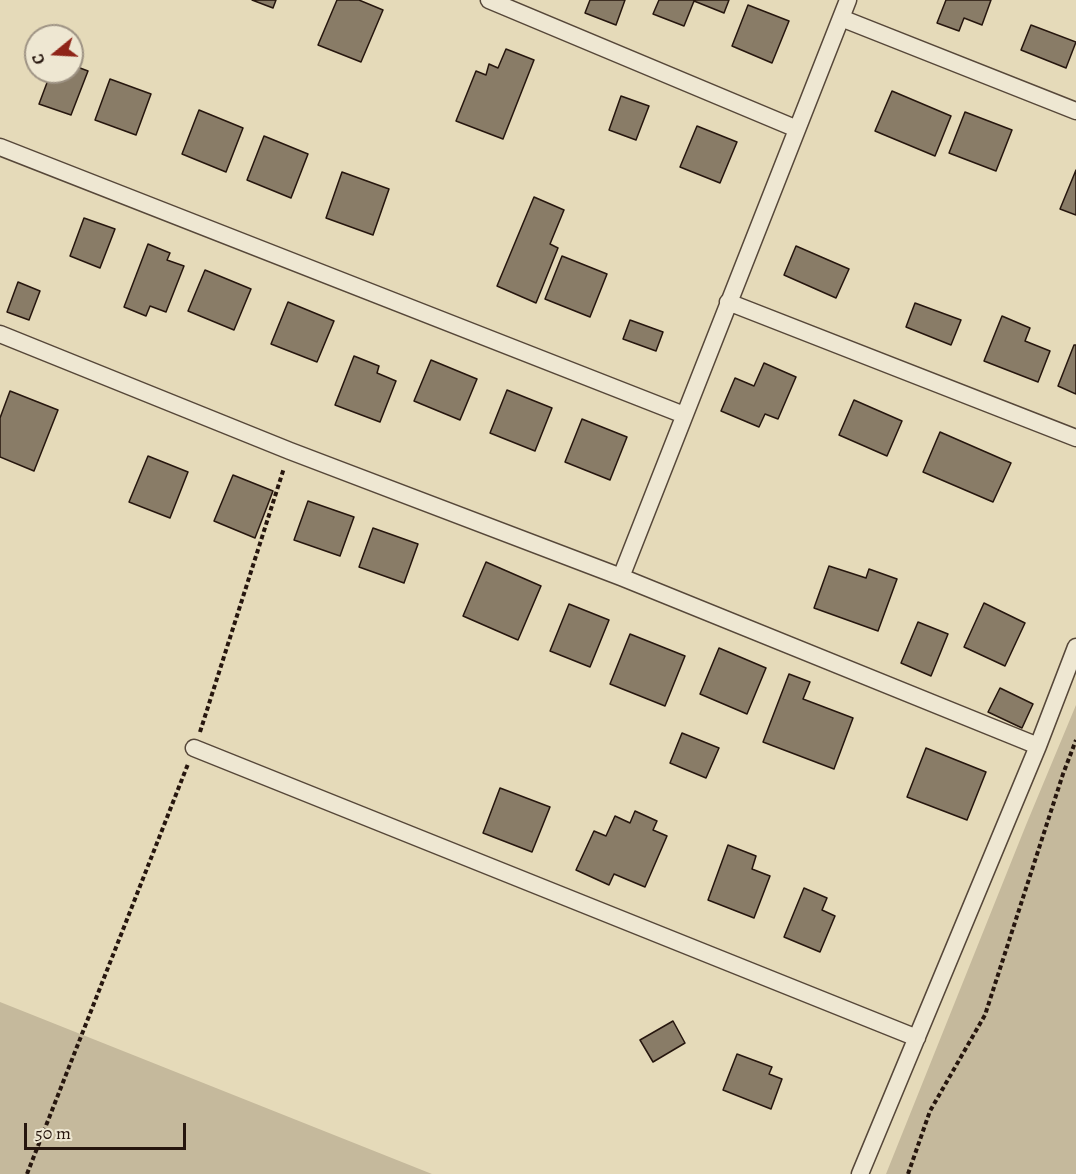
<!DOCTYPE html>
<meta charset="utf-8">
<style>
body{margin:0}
#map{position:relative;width:1076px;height:1174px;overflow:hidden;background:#e5dab9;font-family:Alegreya,serif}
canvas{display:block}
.north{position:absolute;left:24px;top:24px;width:60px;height:60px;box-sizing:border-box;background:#eee7d2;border:2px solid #9e9384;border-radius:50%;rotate:252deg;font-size:16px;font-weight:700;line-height:24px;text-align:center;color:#26160e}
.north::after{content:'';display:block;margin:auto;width:21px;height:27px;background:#8f2418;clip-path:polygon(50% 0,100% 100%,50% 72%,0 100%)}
.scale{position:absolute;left:24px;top:1123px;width:162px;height:27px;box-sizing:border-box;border:3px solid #26160e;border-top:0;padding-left:8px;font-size:18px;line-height:21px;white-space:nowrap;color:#26160e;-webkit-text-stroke:4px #eee7d2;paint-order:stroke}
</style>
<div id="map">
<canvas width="1076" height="1174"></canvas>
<div class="north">С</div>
<div class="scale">50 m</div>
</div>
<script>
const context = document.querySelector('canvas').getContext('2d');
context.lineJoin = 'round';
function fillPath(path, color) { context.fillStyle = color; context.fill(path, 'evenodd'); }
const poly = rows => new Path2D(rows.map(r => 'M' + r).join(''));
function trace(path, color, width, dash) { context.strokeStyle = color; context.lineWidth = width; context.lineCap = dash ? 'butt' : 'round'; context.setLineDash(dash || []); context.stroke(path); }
const green = poly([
 [1076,705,1076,1174,886,1174,1026,825],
 [0,1002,432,1174,0,1174]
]);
const building = poly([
 [252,0,276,0,273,8,252,0],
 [337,0,359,0,383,10,361,62,318,45,337,0],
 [590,0,625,0,616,25,585,13,590,0],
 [659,0,729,0,724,13,694,1,684,26,653,14,659,0],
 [946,0,991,0,982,25,964,18,959,31,937,23,946,0],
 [748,5,789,21,772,63,732,46,748,5],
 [1031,25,1076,42,1066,68,1021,50,1031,25],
 [506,49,534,60,503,139,456,121,476,71,486,75,489,64,498,68,506,49],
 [72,65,88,71,71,115,39,104,51,72,72,72,72,65],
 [110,79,151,94,136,135,95,120,110,79],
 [892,91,951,116,935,156,875,131,892,91],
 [621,96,649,106,636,140,609,130,621,96],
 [199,110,243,128,226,172,182,154,199,110],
 [965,112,1012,130,996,171,949,153,965,112],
 [697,126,737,142,720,183,680,167,697,126],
 [264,136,308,154,291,198,247,180,264,136],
 [1076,170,1076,215,1060,209,1076,170],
 [342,172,389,189,373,235,326,218,342,172],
 [534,197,564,210,550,244,558,248,536,303,497,286,534,197],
 [84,218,115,229,100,268,70,256,84,218],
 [148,244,170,253,167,260,184,266,166,312,150,306,146,316,124,307,148,244],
 [796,246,849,269,836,298,784,275,796,246],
 [562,256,607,274,590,317,545,299,562,256],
 [205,270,251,289,234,330,188,311,205,270],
 [18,282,40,291,29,320,7,312,18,282],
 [288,302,334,321,317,362,271,344,288,302],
 [915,303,961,320,951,345,906,327,915,303],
 [1002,316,1030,328,1025,341,1050,351,1038,382,984,361,1002,316],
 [630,320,663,332,656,351,623,339,630,320],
 [1074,345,1076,345,1076,394,1058,386,1074,345],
 [354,356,379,366,377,373,396,381,380,422,335,405,354,356],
 [431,360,477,379,460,420,414,401,431,360],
 [764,363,796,377,778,419,765,414,759,427,721,411,735,378,754,386,764,363],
 [507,390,552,408,535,451,490,433,507,390],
 [10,391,58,410,34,471,0,457,0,418,10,391],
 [854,400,902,421,887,456,839,435,854,400],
 [582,419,627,437,610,480,565,462,582,419],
 [940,432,1011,463,993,502,923,472,940,432],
 [148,456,188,472,170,518,129,502,148,456],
 [233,475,273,491,255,538,214,521,233,475],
 [308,501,354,517,340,556,294,540,308,501],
 [373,528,418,544,404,583,359,567,373,528],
 [486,562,541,586,518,640,463,616,486,562],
 [829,566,866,578,869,569,897,579,878,631,814,608,829,566],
 [984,603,1025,623,1005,666,964,647,984,603],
 [569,604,609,620,590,667,550,651,569,604],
 [918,622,948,634,931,676,901,663,918,622],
 [630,634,685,656,665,706,610,684,630,634],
 [719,648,766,668,747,714,700,694,719,648],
 [789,674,810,682,803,699,853,718,834,769,763,742,789,674],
 [1000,688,1033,704,1022,728,988,712,1000,688],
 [682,733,719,748,706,778,670,763,682,733],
 [926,748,986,772,967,820,907,797,926,748],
 [500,788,550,807,532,852,483,833,500,788],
 [635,811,657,821,653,830,667,836,645,887,614,874,609,885,576,870,594,831,606,836,615,816,630,823,635,811],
 [728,845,756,856,752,869,770,876,754,918,708,900,728,845],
 [804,888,827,898,822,910,835,916,820,952,784,937,804,888],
 [673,1021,685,1043,653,1062,640,1040,673,1021],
 [737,1054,772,1067,769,1074,782,1079,771,1109,723,1090,737,1054]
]);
const path = poly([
 [200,732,284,468],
 [27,1174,188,764],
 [908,1174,930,1111,985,1015,1063,774,1076,740]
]);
const street = poly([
 [489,0,797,129],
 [841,18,1076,111],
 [0,147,684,415],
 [728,302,1076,438],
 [0,334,290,451,621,577,1038,746],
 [621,577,848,0],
 [194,748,917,1038],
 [860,1174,1038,746,1076,647]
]);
fillPath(green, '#c5b99c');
fillPath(building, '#897c67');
trace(building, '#26160e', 1.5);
trace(street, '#564739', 19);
trace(path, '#26160e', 4, [4.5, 3]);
trace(street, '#eee7d2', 16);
</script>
